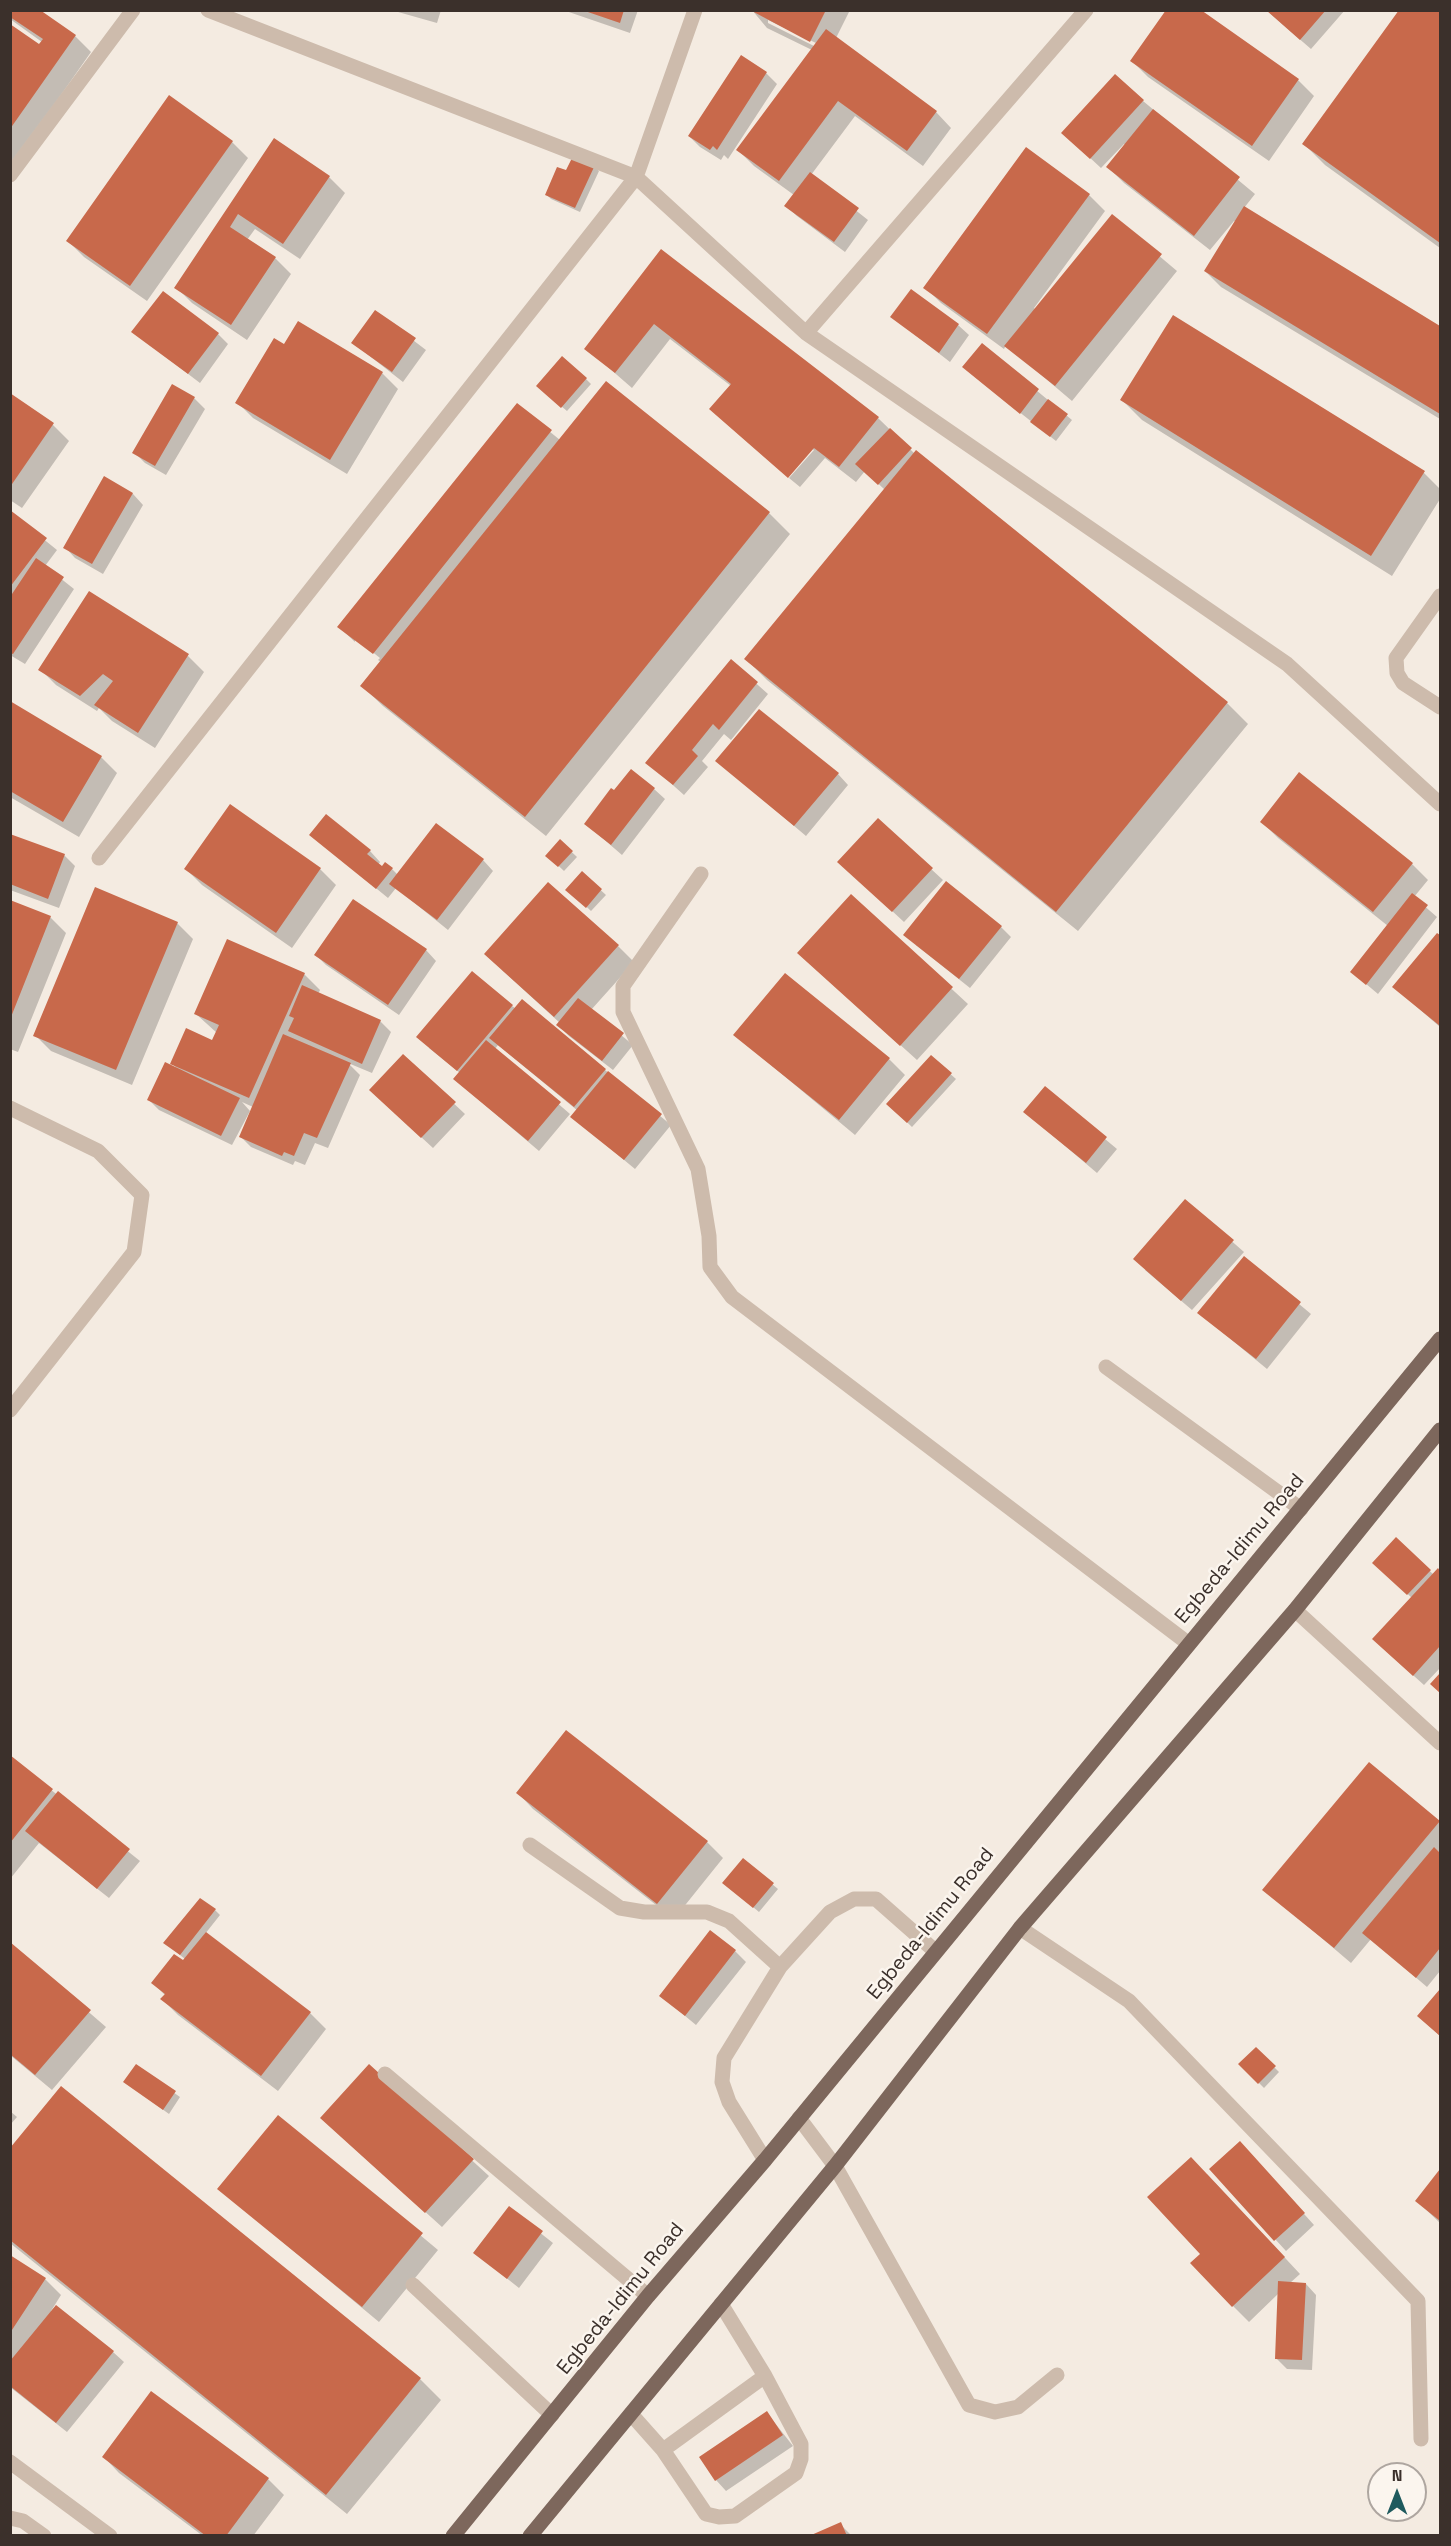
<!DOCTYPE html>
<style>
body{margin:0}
#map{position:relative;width:1451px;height:2546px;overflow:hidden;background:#f4ebe1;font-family:"Space Grotesk",sans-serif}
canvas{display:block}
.frame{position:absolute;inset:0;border:12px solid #3b302b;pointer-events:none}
.north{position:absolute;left:1367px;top:2462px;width:60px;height:60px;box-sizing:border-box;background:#fbf5ee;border:2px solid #aea6a0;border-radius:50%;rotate:0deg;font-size:16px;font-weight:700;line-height:24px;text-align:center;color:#3b302b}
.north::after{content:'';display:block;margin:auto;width:21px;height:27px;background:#1f5a5e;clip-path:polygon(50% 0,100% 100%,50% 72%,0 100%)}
</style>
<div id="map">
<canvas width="1451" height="2546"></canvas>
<div class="frame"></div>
<div class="north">N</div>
</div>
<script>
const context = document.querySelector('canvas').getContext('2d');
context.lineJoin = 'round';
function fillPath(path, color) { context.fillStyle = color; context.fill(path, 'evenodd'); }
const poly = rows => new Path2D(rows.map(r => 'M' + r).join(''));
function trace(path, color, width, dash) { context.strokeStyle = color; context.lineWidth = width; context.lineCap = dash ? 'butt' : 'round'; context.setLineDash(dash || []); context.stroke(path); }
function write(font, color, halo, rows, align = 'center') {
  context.font = font + ' "Space Grotesk",sans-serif'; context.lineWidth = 5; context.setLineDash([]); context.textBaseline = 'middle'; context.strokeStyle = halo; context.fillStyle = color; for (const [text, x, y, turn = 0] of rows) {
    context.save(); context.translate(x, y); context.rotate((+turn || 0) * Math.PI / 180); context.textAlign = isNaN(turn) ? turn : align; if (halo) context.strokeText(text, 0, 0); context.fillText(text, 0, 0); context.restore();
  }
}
const shadow = poly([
 [10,10,75,36,91,52,10,168,10,26,39,46,42,42,10,19],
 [391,10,441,10,437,23],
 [563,10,638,10,630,33],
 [752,10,850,10,836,38,936,112,951,128,923,166,855,116,811,175,868,220,845,252,797,216,786,206,794,195,754,166,738,150,812,50,767,28],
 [768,20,818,44,816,47,768,23],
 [1266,10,1345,10,1311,49],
 [1401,10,1440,10,1440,248,1325,165,1304,144],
 [741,57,766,73,777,84,728,159,724,155,721,160,700,147,689,136],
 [1132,61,1298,80,1314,96,1269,161,1148,77],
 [1143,101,1255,194,1244,208,1440,327,1440,419,1221,287,1205,271,1236,222,1234,221,1210,250,1124,183,1108,167,1126,145,1124,144,1101,168,1074,143],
 [275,141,329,177,345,193,300,259,255,229,247,240,275,258,291,274,247,340,192,303,176,287],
 [232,142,248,158,147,301,84,257,68,241],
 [1026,150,1089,195,1105,211,1034,308,1036,310,1112,216,1177,271,1072,401,1006,345,1004,349,941,303,925,287],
 [594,166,599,171,580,212,551,199,546,194,567,172],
 [661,252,878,418,915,454,917,452,1227,703,1248,724,1078,931,767,680,746,659,885,490,865,471,856,482,825,458,800,487,789,478,814,450,670,339,632,388,586,348],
 [376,312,426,350,403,382,353,343],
 [892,317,958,325,969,335,950,362],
 [133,332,218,334,228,344,200,383],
 [982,345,1072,420,1056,441,975,377],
 [284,346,382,373,398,389,347,474,253,418,237,402],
 [586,379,591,384,567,411,543,391],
 [606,383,769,513,790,534,546,836,383,706,362,686,381,662,378,660,380,658,355,638,355,642,339,627,517,405,560,440],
 [173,386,194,398,205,409,166,475,145,463,134,452],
 [10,395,53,425,69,441,22,508,10,500],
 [1122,400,1424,473,1440,489,1440,499,1392,576,1142,420],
 [105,478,133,494,143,505,103,574,75,558,65,547],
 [10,512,57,550,45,566,74,589,25,664,10,655],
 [188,656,204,672,155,748,112,721,99,708,97,711,56,685,40,669],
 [731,661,768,694,731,740,724,734,702,761,708,767,684,795,647,762],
 [10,703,101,757,117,773,79,837,10,797],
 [717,761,838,774,848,785,806,836],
 [654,789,665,799,622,855,586,824],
 [230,806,320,869,336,885,292,948,202,885,186,869],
 [878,820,943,880,904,922,850,872],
 [1262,822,1412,864,1428,880,1414,897,1437,917,1378,994,1352,972,1388,926,1278,838],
 [10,835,64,855,75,866,59,908,10,890],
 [311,835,370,851,380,862,378,865,392,869,398,875,483,860,493,871,448,930,396,888,388,898],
 [560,841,577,857,564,871,547,855],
 [582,873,606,895,591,911,568,889],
 [851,896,968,1004,917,1060,815,968],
 [10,902,50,917,66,933,18,1052,10,1049],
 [177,923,193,939,132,1085,51,1051,35,1035],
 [1001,927,1011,937,970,988,916,945],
 [1437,935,1440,937,1440,1027,1394,987],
 [618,946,634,962,591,1010,633,1045,613,1070,569,1036,558,1025,560,1023,502,970],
 [426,950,436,961,399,1015,326,965,316,955],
 [304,974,320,990,318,994,380,1021,391,1032,372,1073,348,1063,360,1075,328,1148,315,1143,305,1165,295,1161,293,1165,251,1147,241,1137,253,1107,242,1102,250,1111,232,1145,159,1110,148,1099,178,1070,172,1063,213,1042,217,1033,196,1014],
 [512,1006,605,1070,671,1125,635,1169,572,1117,578,1111,498,1045,495,1049,570,1114,539,1151,466,1089,460,1073,429,1048],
 [735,1035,889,1059,905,1075,855,1135],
 [403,1056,465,1114,433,1148,381,1100],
 [931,1057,956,1079,912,1127,888,1104],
 [1045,1089,1117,1149,1097,1173,1025,1112],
 [1186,1201,1244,1252,1192,1310,1145,1270],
 [1244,1258,1311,1314,1267,1369,1199,1313],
 [1396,1539,1434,1575,1438,1571,1440,1573,1440,1668,1424,1685,1385,1650,1412,1598,1374,1563],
 [10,1757,140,1861,109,1898,39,1843,10,1879],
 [1369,1764,1440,1823,1440,1971,1427,1987,1371,1939,1351,1963,1264,1889],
 [518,1793,707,1842,723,1858,674,1919,533,1809],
 [743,1860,778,1889,759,1912,729,1887],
 [215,1910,220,1915,205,1934,310,2013,326,2029,278,2091,178,2015,162,1999,165,1995,153,1983,185,1959,165,1943],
 [10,1944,106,2027,52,2090,10,2055],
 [735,1951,746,1962,696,2025,661,1996],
 [1440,1992,1440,2036,1419,2016],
 [1256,2049,1279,2072,1264,2088,1240,2064],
 [136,2066,180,2097,169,2114,125,2082],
 [369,2066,489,2176,442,2227,338,2133],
 [10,2111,17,2117,10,2125],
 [279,2117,438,2250,379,2322,219,2189],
 [10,2150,420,2379,441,2400,347,2514,10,2243],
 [1250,2154,1314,2225,1286,2251,1211,2169],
 [1440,2171,1440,2223,1417,2201],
 [1207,2174,1300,2274,1290,2283,1306,2284,1316,2295,1312,2370,1287,2369,1276,2358,1279,2293,1249,2322,1233,2306,1202,2254],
 [510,2209,553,2243,519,2288,475,2253],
 [10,2256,45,2279,61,2295,51,2311,113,2352,124,2362,67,2432,10,2387],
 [767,2413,793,2446,726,2491,716,2480],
 [104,2457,268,2479,284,2495,253,2536,203,2536,119,2473],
 [840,2524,852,2536,813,2536]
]);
const building = poly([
 [10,10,40,10,76,35,10,129,10,24,39,44,43,39,10,17],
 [582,10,624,10,620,23],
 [750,10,826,10,810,42],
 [1166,10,1201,10,1299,79,1252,146,1130,61],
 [1266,10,1326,10,1300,40],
 [1399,10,1440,10,1440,243,1302,144],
 [826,29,937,111,907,151,838,101,779,181,736,150],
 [741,55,767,72,717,150,713,146,710,150,688,136],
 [1115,74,1144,100,1090,159,1061,133],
 [169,95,233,141,130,286,66,241],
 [1153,109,1240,177,1194,236,1106,167],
 [274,138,330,176,283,244,238,214,230,227,276,257,231,325,174,288],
 [1026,147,1090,194,987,334,923,288],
 [573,156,595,165,575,208,545,195,557,167,566,170],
 [810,172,859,208,834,242,784,206],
 [1244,206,1440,326,1440,414,1204,271],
 [1112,214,1162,254,1055,386,1004,346],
 [661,249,879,417,839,467,814,448,788,478,709,409,731,384,654,324,615,373,584,349],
 [911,289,959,324,939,353,890,317],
 [163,291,219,333,188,374,131,332],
 [375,310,416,338,392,372,351,343],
 [1173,315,1425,471,1371,556,1120,400],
 [298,321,383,372,330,460,235,403,274,338,284,344],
 [982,343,1039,389,1020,414,962,367],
 [562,356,587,378,561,408,536,386],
 [606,381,770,512,525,817,360,686],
 [172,384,195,397,155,466,132,453],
 [10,393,54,423,10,487],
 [1048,399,1068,414,1050,437,1030,422],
 [517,403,552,430,373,654,337,627],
 [890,428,912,448,878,485,855,464],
 [916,450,1228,702,1056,912,744,659],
 [104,476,133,493,92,564,63,548],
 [10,510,47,538,10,587],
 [36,558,64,577,13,654,10,653,10,597],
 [89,591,189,654,138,733,94,705,113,681,103,674,80,696,38,670],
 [731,659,758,682,719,730,713,724,692,750,698,756,673,785,645,763],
 [10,701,102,756,63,822,10,791],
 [759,709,839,773,794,826,715,761],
 [631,769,655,788,611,845,584,824,611,788,614,790],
 [1299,772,1413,863,1373,912,1260,822],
 [230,804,321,868,276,933,184,869],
 [326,814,371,850,367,854,382,866,385,862,393,868,376,889,309,835],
 [878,818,933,868,892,912,837,862],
 [436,823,484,859,437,920,389,884],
 [10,834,65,854,48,899,10,884],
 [560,839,573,851,558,867,545,856],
 [582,871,602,889,586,908,565,890],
 [946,881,1002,926,959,979,903,935],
 [548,882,619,945,554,1017,484,954],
 [95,887,178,922,116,1070,33,1036],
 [1412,893,1428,905,1366,985,1350,972],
 [851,894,953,987,900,1046,797,953],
 [353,899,427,949,388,1005,314,955],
 [10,900,51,916,11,1017,10,1017],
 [1437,933,1440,935,1440,1026,1392,987],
 [227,939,305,973,249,1098,170,1064,186,1028,212,1040,219,1025,194,1014],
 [472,971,513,1005,457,1071,416,1037],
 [785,973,890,1058,839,1120,733,1035],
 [302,985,381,1020,362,1064,288,1031,294,1018,289,1016],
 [578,998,624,1033,602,1061,556,1025],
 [522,999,606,1069,574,1107,489,1038],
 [283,1034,351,1063,317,1138,304,1133,294,1156,284,1152,282,1156,239,1137],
 [486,1040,561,1102,528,1141,453,1079],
 [403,1054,456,1102,421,1138,369,1090],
 [931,1055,952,1073,907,1123,886,1104],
 [165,1062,240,1098,221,1136,147,1100],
 [608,1071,662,1114,624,1160,570,1117],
 [1045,1086,1107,1137,1086,1163,1023,1112],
 [1185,1199,1234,1240,1181,1301,1133,1259],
 [1244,1256,1301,1302,1256,1359,1197,1313],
 [1396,1537,1431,1570,1407,1595,1372,1563],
 [1438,1568,1440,1571,1440,1646,1413,1676,1372,1639],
 [1440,1673,1440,1693,1430,1684],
 [566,1730,708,1841,657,1904,516,1793],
 [10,1755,53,1789,10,1843],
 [1369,1762,1440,1821,1334,1948,1262,1890],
 [58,1791,130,1849,97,1889,25,1831],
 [1434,1847,1440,1853,1440,1948,1416,1978,1362,1933],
 [743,1858,774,1883,753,1908,722,1883],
 [200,1898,216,1909,180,1955,163,1943],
 [710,1930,736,1950,685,2016,659,1996],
 [206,1932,311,2012,261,2076,160,1999,165,1994,151,1983,174,1954,183,1960],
 [10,1942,91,2010,35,2075,10,2054],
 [1440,1989,1440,2036,1417,2016],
 [1256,2047,1276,2066,1258,2084,1238,2064],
 [136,2064,176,2091,163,2110,123,2082],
 [369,2064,474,2159,425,2213,320,2118],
 [61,2086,421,2378,326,2495,10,2240,10,2148],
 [278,2115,423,2233,362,2307,217,2189],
 [1240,2141,1305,2213,1274,2241,1209,2169],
 [1191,2157,1285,2257,1232,2307,1190,2263,1200,2254,1147,2197],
 [1440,2169,1440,2221,1415,2201],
 [509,2206,543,2231,507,2279,473,2253],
 [10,2255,46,2278,10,2333],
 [1278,2281,1306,2283,1302,2360,1275,2359],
 [56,2305,114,2351,56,2423,10,2386,10,2361],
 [151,2391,269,2478,226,2536,206,2536,102,2457],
 [767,2411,783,2435,715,2481,699,2457],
 [841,2522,847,2536,809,2536]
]);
const service = poly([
 [1440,596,1396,658,1397,673,1403,683,1440,707],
 [701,874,623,986,623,1012,698,1169,709,1236,710,1267,732,1297,1189,1644],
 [1106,1367,1301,1509],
 [530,1845,620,1908,644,1912,707,1912,729,1921,780,1967],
 [1020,1928,1129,2001,1418,2301,1421,2439],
 [385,2074,648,2296],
 [799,2118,835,2166,969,2405,995,2412,1018,2407,1057,2375],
 [765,2160,729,2102,722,2082,724,2058,780,1967,830,1912,854,1899,876,1899,935,1951],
 [413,2285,552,2415],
 [631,2414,663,2450,706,2514,719,2517,735,2516,796,2473,801,2459,801,2444,765,2376,721,2304],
 [663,2450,765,2376],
 [10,2462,110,2536],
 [10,2518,23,2521,44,2536]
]);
const minor = poly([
 [208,10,636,177,806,333,1287,664,1440,804],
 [10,175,133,10],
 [806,333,1086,10],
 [99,858,636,177,695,10],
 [10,1108,98,1151,142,1195,134,1252,10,1410],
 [1295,1610,1440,1743]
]);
const primary = poly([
 [453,2536,648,2296,765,2160,1440,1339],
 [530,2536,835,2166,1020,1928,1295,1610,1440,1430]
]);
const streetNames = [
 ["Egbeda-Idimu Road",1240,1549,-50],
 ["Egbeda-Idimu Road",931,1924,-51],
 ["Egbeda-Idimu Road",621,2299,-51]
];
fillPath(shadow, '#0003');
fillPath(building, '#c8694b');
trace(service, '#cdbbac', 15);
trace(minor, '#cdbbac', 15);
trace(primary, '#7d675c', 15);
write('20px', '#3b302b', '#fbf5ee', streetNames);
</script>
